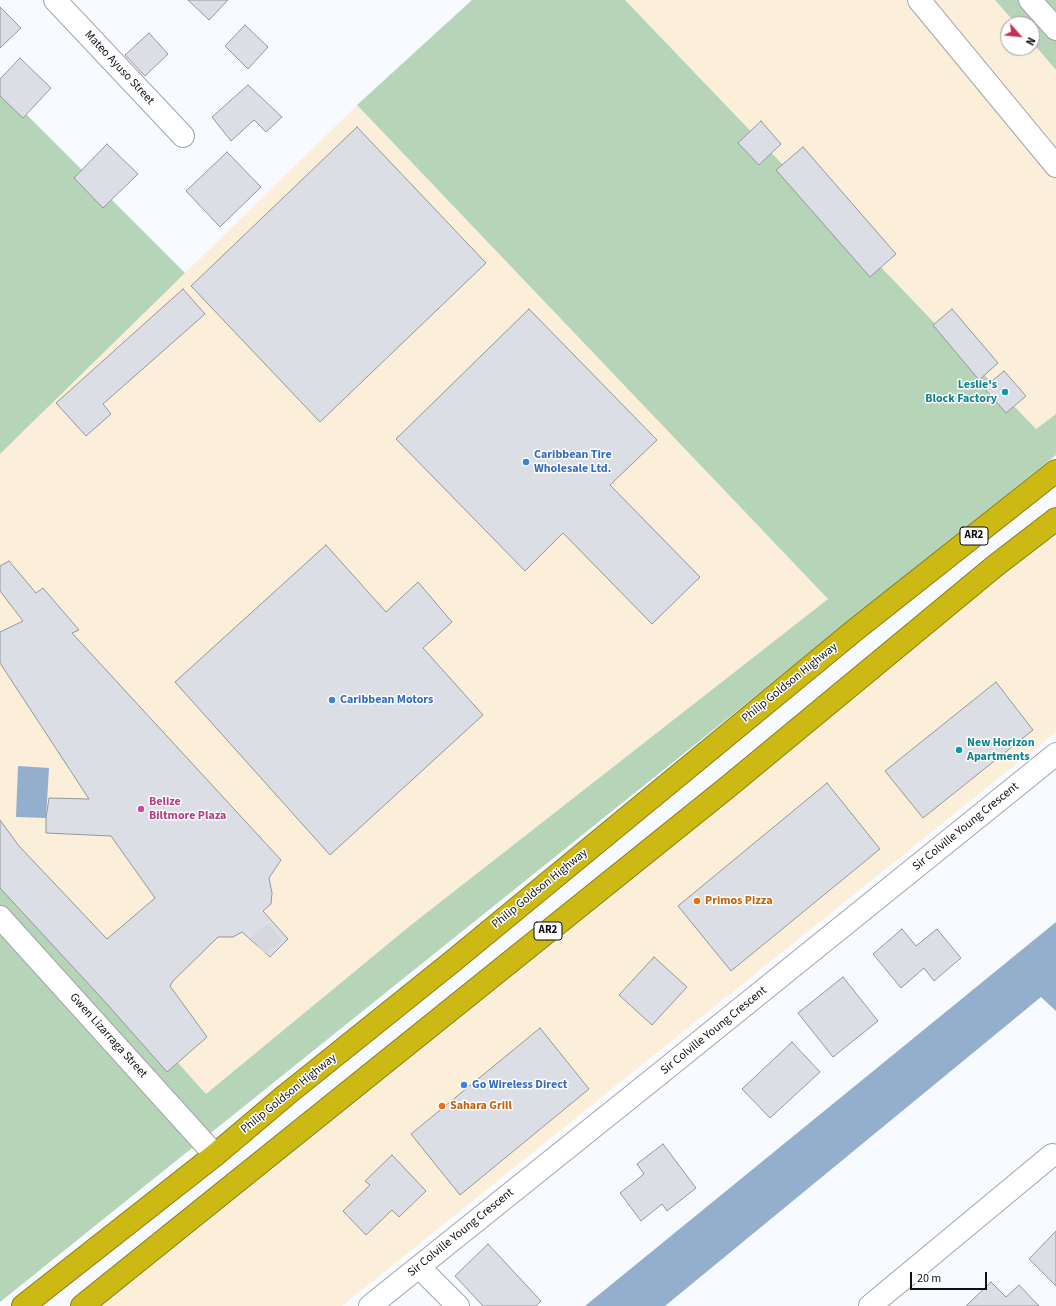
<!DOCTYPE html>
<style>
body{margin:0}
#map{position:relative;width:1056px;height:1306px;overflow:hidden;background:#f7faff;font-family:"Source Sans 3",sans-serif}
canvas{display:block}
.north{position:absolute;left:1000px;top:16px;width:40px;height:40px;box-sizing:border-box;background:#fff;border:1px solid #9f9fa0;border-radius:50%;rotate:117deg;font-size:11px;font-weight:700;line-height:16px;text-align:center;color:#0e0f11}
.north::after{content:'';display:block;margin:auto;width:14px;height:18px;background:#c23250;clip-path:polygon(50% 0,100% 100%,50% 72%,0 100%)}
.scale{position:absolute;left:910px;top:1272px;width:77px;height:18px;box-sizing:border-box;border:2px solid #0e0f11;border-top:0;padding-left:5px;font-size:12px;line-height:14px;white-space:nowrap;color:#0e0f11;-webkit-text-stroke:3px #fff;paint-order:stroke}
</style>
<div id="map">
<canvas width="1056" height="1306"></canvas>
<div class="north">N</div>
<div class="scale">20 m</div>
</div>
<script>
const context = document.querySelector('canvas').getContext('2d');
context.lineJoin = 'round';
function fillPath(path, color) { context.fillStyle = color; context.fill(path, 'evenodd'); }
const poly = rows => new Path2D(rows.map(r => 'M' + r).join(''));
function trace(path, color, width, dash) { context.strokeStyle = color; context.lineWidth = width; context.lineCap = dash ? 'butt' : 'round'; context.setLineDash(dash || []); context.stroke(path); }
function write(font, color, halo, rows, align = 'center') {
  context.font = font + ' "Source Sans 3",sans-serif'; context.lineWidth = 3; context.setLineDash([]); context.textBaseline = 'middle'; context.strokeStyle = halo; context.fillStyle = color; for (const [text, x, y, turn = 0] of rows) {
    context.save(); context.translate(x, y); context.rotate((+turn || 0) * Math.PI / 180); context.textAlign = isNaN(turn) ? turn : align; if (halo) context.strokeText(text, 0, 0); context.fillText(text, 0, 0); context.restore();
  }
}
const commercial = poly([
 [625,0,995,0,1016,24,1008,24,1008,48,1032,48,1032,42,1056,70,1056,414,1036,429],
 [357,105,828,599,411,925,206,1095,0,865,0,454],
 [1056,537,1056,732,342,1306,101,1306,229,1204,743,790,1014,557]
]);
const green = poly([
 [472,0,625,0,1036,429,1056,414,1056,455,0,1302,0,865,206,1094,411,925,828,599,357,105],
 [995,0,1056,0,1056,70,1032,42,1032,24,1016,24],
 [0,88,185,273,0,454]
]);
const water = poly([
 [18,766,49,768,46,818,16,817],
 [1056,922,1056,1011,1041,997,665,1306,585,1306]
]);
const building = poly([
 [188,0,228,0,209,20,188,0],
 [0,7,21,28,0,48,0,7],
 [245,25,268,47,248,69,225,46,245,25],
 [149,33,168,54,145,76,125,55,149,33],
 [20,58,51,88,23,118,0,96,0,79,20,58],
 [248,85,282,117,266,132,254,120,231,141,212,117,248,85],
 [761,121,781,144,759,165,738,143,761,121],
 [357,127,486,263,320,422,191,286,357,127],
 [107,144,138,174,103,208,74,178,107,144],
 [803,147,896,254,870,277,776,170,803,147],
 [227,152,261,187,220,227,186,191,227,152],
 [183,289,205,314,103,404,111,414,86,436,56,403,183,289],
 [529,309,657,440,610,485,700,577,652,624,563,533,525,571,396,439,529,309],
 [952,309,998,363,979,380,933,325,952,309],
 [1004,371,1026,396,1006,413,984,388,1004,371],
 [326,545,386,612,418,582,452,622,423,648,483,715,330,855,175,682,326,545],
 [9,561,36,593,43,588,79,630,72,633,281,860,269,878,272,893,271,904,263,911,288,939,270,957,242,932,233,937,218,937,173,981,170,986,207,1037,167,1072,107,1004,0,888,0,820,19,846,107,939,155,898,111,836,46,833,46,818,49,798,89,799,0,663,0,632,23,621,0,591,0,566,9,561],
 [996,682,1033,730,923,818,885,771,996,682],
 [827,783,880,849,731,971,678,906,827,783],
 [902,929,916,946,937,929,961,958,934,981,924,968,901,988,873,954,902,929],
 [654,957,687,987,652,1025,619,995,654,957],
 [843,977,878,1021,833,1057,798,1013,843,977],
 [540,1028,589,1089,460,1195,411,1134,540,1028],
 [792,1042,820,1072,770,1118,742,1089,792,1042],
 [663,1144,696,1188,667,1211,662,1204,641,1221,620,1193,644,1174,637,1164,663,1144],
 [392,1155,426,1191,399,1217,392,1210,366,1235,343,1211,370,1185,365,1181,392,1155],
 [1056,1231,1056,1286,1029,1259,1056,1231],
 [488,1244,541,1301,536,1306,483,1306,455,1276,488,1244],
 [991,1282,1006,1297,1019,1285,1039,1306,966,1306,991,1282]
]);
const minorTunnel = poly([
 [258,946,279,929]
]);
const minor = poly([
 [55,0,183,136],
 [919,0,1056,166],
 [1030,0,1056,29],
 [0,917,215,1155],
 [419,1267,458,1306],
 [370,1306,657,1076,1056,754],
 [870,1306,1052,1155]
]);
const highway = poly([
 [23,1306,215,1155,286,1095,453,961,855,630,1056,471],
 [82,1306,729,786,995,566,1056,519]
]);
const markers = [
 [1005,392,4,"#0f9aa8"],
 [526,462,4,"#3f7fe0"],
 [332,700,4,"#3f7fe0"],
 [959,750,4,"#0f9aa8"],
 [141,809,4,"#d1479c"],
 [697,901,4,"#e8710a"],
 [464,1085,4,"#3f7fe0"],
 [442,1106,4,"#e8710a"]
];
const shields = [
 [974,536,28],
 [548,931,28]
];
const shieldNames = [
 ["AR2",974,536],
 ["AR2",548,931]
];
const streetNames = [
 ["Mateo Ayuso Street",119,68,47],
 ["Philip Goldson Highway",790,683,-39],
 ["Sir Colville Young Crescent",966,827,-39],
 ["Philip Goldson Highway",540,889,-39],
 ["Sir Colville Young Crescent",714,1031,-39],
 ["Gwen Lizarraga Street",108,1036,48],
 ["Philip Goldson Highway",289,1094,-39],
 ["Sir Colville Young Crescent",461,1233,-39]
];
const cultureNames = [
 ["Leslie's",997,385],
 ["Block Factory",997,399],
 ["New Horizon",967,743,"left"],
 ["Apartments",967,757,"left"]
];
const shopNames = [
 ["Caribbean Tire",534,455],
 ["Wholesale Ltd.",534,469],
 ["Caribbean Motors",340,700],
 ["Go Wireless Direct",472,1085]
];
const hotelNames = [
 ["Belize",149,802],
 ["Biltmore Plaza",149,816]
];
const foodNames = [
 ["Primos Pizza",705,901],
 ["Sahara Grill",450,1106]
];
fillPath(commercial, '#fbefda');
fillPath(green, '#b5d4b8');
fillPath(water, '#93afcd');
fillPath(building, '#dbdee4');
trace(building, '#94979c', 1);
trace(minorTunnel, '#d4d7db', 22, [22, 11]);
trace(minor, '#a1a4a9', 24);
trace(highway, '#8a7e12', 24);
trace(minor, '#fff', 22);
trace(highway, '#cdb913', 22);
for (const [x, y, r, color] of markers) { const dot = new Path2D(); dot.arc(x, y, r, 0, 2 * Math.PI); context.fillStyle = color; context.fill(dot); trace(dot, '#fff', 1.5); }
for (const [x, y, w] of shields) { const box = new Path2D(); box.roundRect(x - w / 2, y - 9, w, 18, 3); context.fillStyle = '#fff'; context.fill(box); trace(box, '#0e0f11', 1); }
write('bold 11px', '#0e0f11', null, shieldNames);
write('12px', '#0e0f11', '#fff', streetNames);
write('bold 12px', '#0d838f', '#fff', cultureNames, 'right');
write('bold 12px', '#366cbe', '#fff', shopNames, 'left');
write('bold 12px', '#b23c85', '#fff', hotelNames, 'left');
write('bold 12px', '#c56008', '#fff', foodNames, 'left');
</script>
